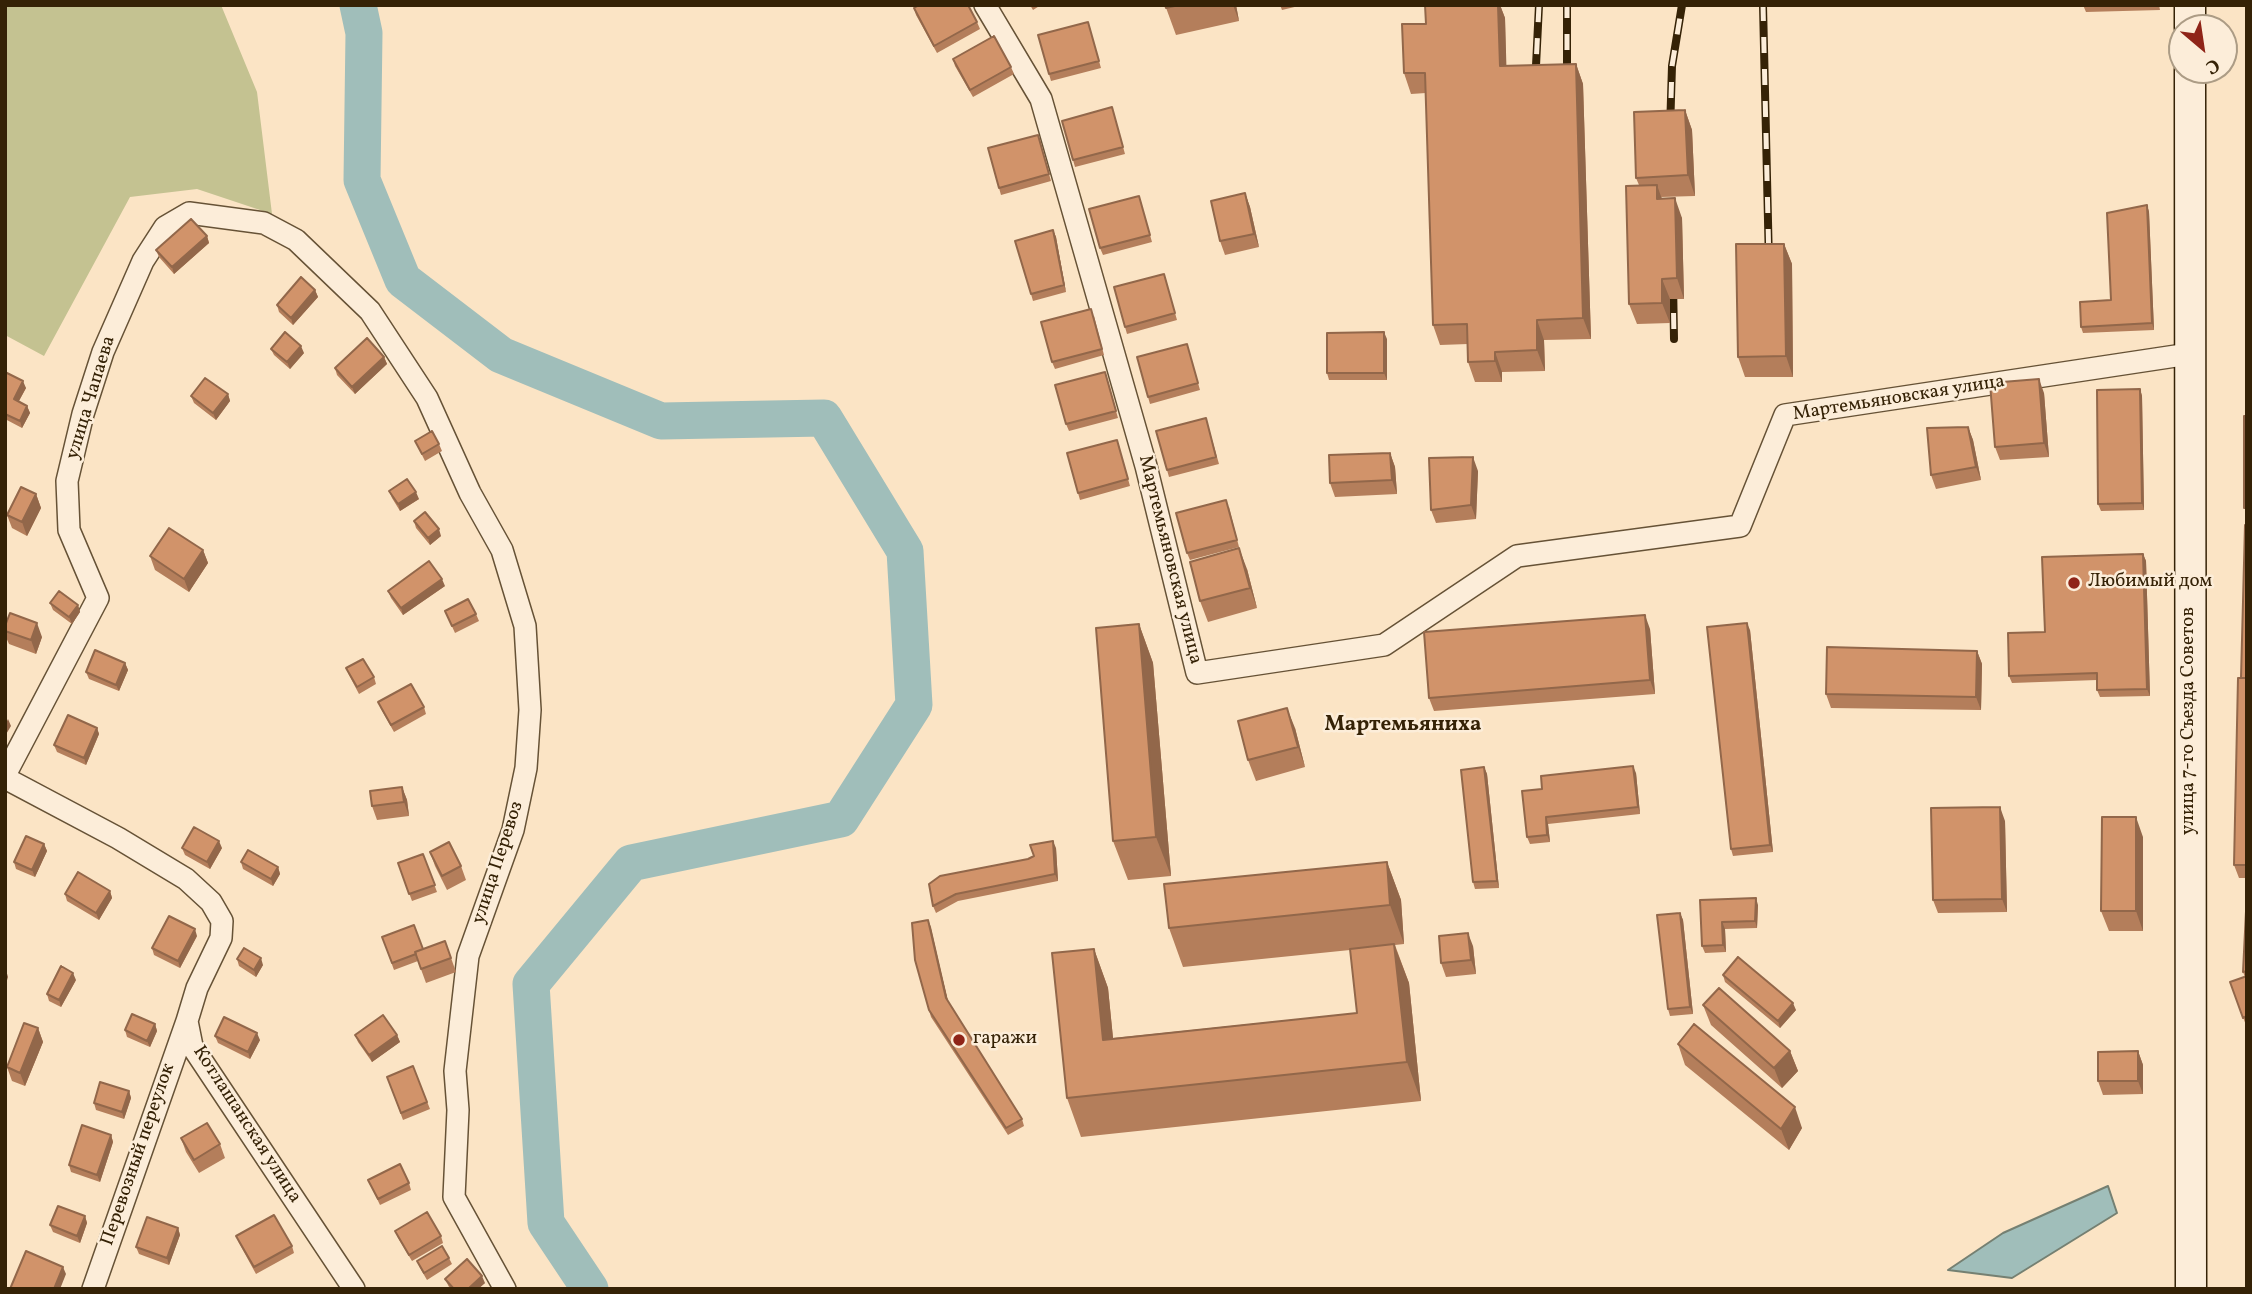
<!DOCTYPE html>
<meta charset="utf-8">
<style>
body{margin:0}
#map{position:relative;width:2252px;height:1294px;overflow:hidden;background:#fbe4c5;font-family:Vollkorn,serif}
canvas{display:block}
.frame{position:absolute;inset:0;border:7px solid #352206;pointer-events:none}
.north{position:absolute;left:2168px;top:14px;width:70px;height:70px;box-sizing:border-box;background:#fcedd9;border:2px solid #ac9c85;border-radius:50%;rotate:151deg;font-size:19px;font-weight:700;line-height:28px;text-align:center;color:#352206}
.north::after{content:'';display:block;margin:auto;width:24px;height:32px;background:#8f2418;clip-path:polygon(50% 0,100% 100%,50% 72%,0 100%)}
</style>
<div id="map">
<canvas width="2252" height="1294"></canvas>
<div class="frame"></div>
<div class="north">С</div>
</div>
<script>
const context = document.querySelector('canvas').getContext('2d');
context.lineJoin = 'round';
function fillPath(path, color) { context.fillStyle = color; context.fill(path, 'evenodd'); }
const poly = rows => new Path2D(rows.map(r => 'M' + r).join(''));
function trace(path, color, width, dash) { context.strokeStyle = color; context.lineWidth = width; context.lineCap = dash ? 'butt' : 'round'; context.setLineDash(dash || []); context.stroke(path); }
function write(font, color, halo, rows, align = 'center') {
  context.font = font + ' Vollkorn,serif'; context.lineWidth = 5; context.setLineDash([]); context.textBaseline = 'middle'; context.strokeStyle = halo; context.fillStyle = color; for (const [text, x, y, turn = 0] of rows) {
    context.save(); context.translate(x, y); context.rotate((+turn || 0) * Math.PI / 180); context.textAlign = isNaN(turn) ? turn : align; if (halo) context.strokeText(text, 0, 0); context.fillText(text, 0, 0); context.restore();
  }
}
const green = poly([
 [5,5,221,5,257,92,272,214,197,189,130,197,44,356,5,335]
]);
const water = poly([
 [2108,1186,2117,1213,2012,1278,1948,1270,2003,1233,2108,1186]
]);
const river = poly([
 [358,5,364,33,362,180,403,280,501,355,661,421,824,418,905,551,914,705,841,819,631,863,531,984,546,1223,590,1289]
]);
const street = poly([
 [985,5,1041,99,1146,466,1197,673,1384,645,1517,556,1740,526,1785,415,2189,354],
 [5,775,98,598,69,530,67,481,83,414,103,352,143,261,165,227,189,213,264,223,296,240,370,311,427,398,470,493,502,550,525,626,530,710,526,768,513,830,468,956,455,1071,458,1110,454,1197,505,1289],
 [5,778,118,838,186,879,211,902,222,921,221,938,197,988,187,1021,192,1046,354,1289],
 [93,1289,187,1021]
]);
const secondary = poly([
 [2190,28,2190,5],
 [2190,70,2191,1289]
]);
const rail = poly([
 [1763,5,1769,264],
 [1567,82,1567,5],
 [1535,86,1539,5],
 [1670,130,1672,66,1682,5],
 [1673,281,1674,339]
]);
const wall = poly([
 [1030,5,1041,5,1033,10],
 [1165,5,1236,5,1239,21,1176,35],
 [1280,5,1303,5,1282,10],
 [1425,5,1500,5,1505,18,1506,66,1576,64,1583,84,1591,339,1544,340,1545,371,1502,372,1502,382,1475,382,1468,362,1468,344,1440,345,1433,325,1426,93,1411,94,1404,73,1426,24],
 [2083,5,2159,5,2160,10,2086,12],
 [914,8,977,22,980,29,937,53,916,15],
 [1088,22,1101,68,1051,81,1049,74],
 [953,59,1011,67,1014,74,973,97,955,66],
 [1112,107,1125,154,1075,167,1073,160],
 [1685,110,1692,130,1695,196,1661,197,1682,218,1684,299,1670,299,1670,323,1637,324,1629,304,1639,185,1636,178],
 [1038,135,1051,181,1001,195,999,188],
 [1245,193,1250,207,1259,247,1225,255,1220,241],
 [1139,196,1152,242,1103,255,1100,248],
 [2147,205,2149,212,2154,330,2083,333,2081,327,2111,300],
 [1053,230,1056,237,1066,292,1033,301,1031,294],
 [207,236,209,243,174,274,159,257,156,250],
 [1784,244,1792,264,1793,377,1745,377,1738,357],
 [1166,281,1177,320,1127,334,1125,327],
 [315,290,318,297,293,325,279,312,277,305],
 [1094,316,1104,355,1055,369,1052,362],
 [1387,339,1387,380,1329,380,1327,373],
 [1187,344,1200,390,1150,404,1148,397],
 [271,349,304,353,290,369,274,355],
 [384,357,387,364,355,394,337,375,335,368],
 [5,372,26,388,19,401,27,406,30,413,22,428,5,419],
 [1105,372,1118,418,1069,431,1066,424],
 [2140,389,2142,396,2144,510,2101,511,2098,504],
 [2044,393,2049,457,2000,460,1995,447],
 [228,394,230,401,216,420,194,403,191,396],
 [1208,425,1219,464,1169,477,1167,470],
 [1968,427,1973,440,1981,480,1936,489,1931,475],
 [1117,440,1130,486,1080,500,1078,493],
 [415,441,439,444,442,451,425,461],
 [1390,453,1395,467,1397,494,1335,497,1330,483],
 [1478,471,1476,519,1436,523,1431,510],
 [389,491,419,499,400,511,392,498],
 [36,494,41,508,27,536,12,528,7,515],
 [1229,507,1239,547,1190,560,1187,553],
 [414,521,441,536,430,545,416,528],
 [2247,525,2247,878,2239,878,2234,865],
 [203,550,208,563,189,592,155,570,150,556],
 [2143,554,2146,561,2150,696,2100,697,2097,690,2097,680,2012,683,2009,676,2045,632],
 [1247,569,1257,608,1208,622,1200,601],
 [445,586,403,615,391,598,388,591],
 [50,603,78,605,80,612,72,624,53,610],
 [445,611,476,614,479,621,455,633],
 [1139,624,1153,663,1171,876,1128,880,1113,841],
 [5,626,42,637,36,654,9,644,5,635],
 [1650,629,1655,694,1434,711,1429,698],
 [1750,630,1773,852,1733,856,1731,849],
 [1977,651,1982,664,1981,710,1831,708,1826,694],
 [125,663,128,670,119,691,89,679,86,672],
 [346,668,374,677,376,684,359,694,349,675],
 [378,702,424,707,426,714,394,732,381,709],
 [97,728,99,734,86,765,57,752,54,745],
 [1295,728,1305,767,1256,781,1248,760],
 [1484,767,1487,774,1499,888,1475,889,1473,882],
 [1636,773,1640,814,1548,824,1550,842,1530,844,1527,837,1542,789],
 [402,787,407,800,409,816,377,820,372,806],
 [2005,821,2007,912,1938,913,1933,900],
 [2143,837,2143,931,2109,931,2101,911],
 [44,844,47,851,35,877,16,869,14,862],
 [182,848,222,848,210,869,185,855],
 [1056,848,1058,881,958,901,936,913,933,906,1028,859],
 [430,852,461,866,466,880,447,890,435,866],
 [423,854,437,892,412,901,398,863],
 [241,862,278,867,280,874,273,886,243,869],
 [1387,862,1401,900,1404,944,1395,945,1409,983,1421,1101,1081,1137,1067,1098,1094,949,1108,988,1113,1038,1357,1013,1350,950,1183,967,1169,928],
 [110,891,112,898,99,920,67,901,65,894],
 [2247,891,2247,1028,2230,982,2245,977,2243,972],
 [1700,900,1758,905,1757,928,1725,929,1726,952,1705,953,1702,946],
 [1680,913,1683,920,1693,1014,1670,1016,1668,1009],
 [928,920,948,1001,1022,1119,1024,1126,1008,1135,931,1017,929,1010],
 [197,936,180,968,154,955,152,948],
 [382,937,423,949,445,941,456,972,426,983,418,961,394,970],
 [1473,946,1476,974,1446,977,1441,963],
 [237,959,263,965,256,977,239,966],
 [1723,975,1796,1010,1780,1028,1725,982],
 [76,980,61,1007,49,1001,47,994],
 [1703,1005,1790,1051,1798,1071,1782,1088,1711,1025],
 [155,1024,157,1031,150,1047,127,1037,125,1030],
 [38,1028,43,1042,25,1086,12,1081,7,1067],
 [355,1035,397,1035,400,1042,372,1062,358,1042],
 [215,1036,260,1040,250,1059,218,1043],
 [1678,1044,1802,1128,1789,1150,1685,1065],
 [2138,1051,2143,1065,2143,1094,2103,1095,2098,1081],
 [413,1066,430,1109,403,1120,387,1077],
 [129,1091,131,1098,124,1119,96,1110,94,1103],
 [111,1135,113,1142,100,1182,71,1172,69,1165],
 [181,1138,220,1144,225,1158,199,1173,186,1152],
 [368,1180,409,1183,411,1190,380,1205],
 [85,1216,87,1223,80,1243,53,1232,50,1225],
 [178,1228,180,1235,169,1265,139,1254,136,1247],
 [395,1231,441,1236,443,1243,412,1261,398,1238],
 [236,1236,292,1246,294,1253,256,1274,239,1243],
 [449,1258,452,1264,427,1280,420,1268,417,1261],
 [445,1279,485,1283,478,1289,450,1289]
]);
const shadedWall = poly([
 [1233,5,1236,5,1239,21],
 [1498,5,1500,5,1505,18,1507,86,1500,66],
 [1576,64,1583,84,1591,339,1583,318],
 [1685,110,1692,130,1695,196,1688,175],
 [1657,185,1664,205,1657,199],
 [1245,193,1250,207,1259,247,1254,234],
 [1675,198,1682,218,1684,299,1677,278],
 [2147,205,2149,212,2154,330,2152,323],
 [1053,230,1056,237,1066,292,1064,285],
 [207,236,209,243,174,274,172,267],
 [1784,244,1792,264,1793,377,1786,356],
 [1662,279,1670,299,1670,323,1662,303],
 [315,290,318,297,293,325,291,318],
 [1537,320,1544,340,1545,371,1537,350],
 [1384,332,1387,339,1387,380,1384,373],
 [301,346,304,353,290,369,287,362],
 [1495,352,1502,372,1502,382,1495,361],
 [384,357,387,364,355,394,352,387],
 [2039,379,2044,393,2049,457,2044,443],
 [23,381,26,388,16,406,14,399],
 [2140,389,2142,396,2144,510,2142,503],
 [228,394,230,401,216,420,213,413],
 [27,406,30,413,22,428,20,421],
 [1968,427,1973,440,1981,480,1976,467],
 [1390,453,1395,467,1397,494,1392,480],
 [1473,457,1478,471,1476,519,1471,505],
 [416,492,419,499,400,511,398,504],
 [36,494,41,508,27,536,22,522],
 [439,529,441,536,430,545,428,538],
 [1239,548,1247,569,1257,608,1250,588],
 [203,550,208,563,189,592,184,579],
 [2143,554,2146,561,2150,696,2147,689],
 [442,579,445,586,403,615,401,608],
 [78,605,80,612,72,624,69,617],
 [1645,615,1650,629,1655,694,1650,680],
 [37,623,42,637,36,654,31,640],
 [1747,623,1750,630,1773,852,1770,845],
 [1139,624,1153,663,1171,876,1156,837],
 [1977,651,1982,664,1981,710,1976,697],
 [125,663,128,670,119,691,116,685],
 [1287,708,1295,728,1305,767,1298,747],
 [8,719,11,726,5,736,5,725],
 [97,728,99,734,86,765,84,758],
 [1633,766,1636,773,1640,814,1638,807],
 [1484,767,1487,774,1499,888,1497,881],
 [402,787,407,800,409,816,404,802],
 [2000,807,2005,821,2007,912,2002,899],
 [1546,817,1548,824,1550,842,1547,835],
 [2136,817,2143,837,2143,931,2136,911],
 [219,841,222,848,210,869,207,862],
 [1053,841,1056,848,1058,881,1055,874],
 [44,844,47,851,35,877,32,870],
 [1387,862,1401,900,1404,944,1390,905],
 [278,867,280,874,273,886,271,879],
 [110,891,112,898,99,920,96,913],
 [1756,898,1758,905,1757,928,1755,921],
 [1680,913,1683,920,1693,1014,1690,1007],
 [928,920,931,927,949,1005,946,998],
 [1722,922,1725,929,1726,952,1723,945],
 [195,929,197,936,180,968,178,961],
 [1468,933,1473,946,1476,974,1471,960],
 [1394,944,1409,983,1421,1101,1407,1062],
 [1094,949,1108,988,1117,1078,1103,1040],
 [261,958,263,965,256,977,254,970],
 [6,970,8,977,5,987,5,972],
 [73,973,76,980,61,1007,59,1000],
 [1793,1003,1796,1010,1780,1028,1778,1021],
 [155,1024,157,1031,150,1047,147,1041],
 [38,1028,43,1042,25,1086,20,1073],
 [257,1033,260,1040,250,1059,248,1052],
 [397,1035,400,1042,372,1062,369,1055],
 [1790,1051,1798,1071,1782,1088,1774,1068],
 [2138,1051,2143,1065,2143,1094,2138,1081],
 [129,1091,131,1098,124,1119,122,1112],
 [1795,1107,1802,1128,1789,1150,1781,1129],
 [111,1135,113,1142,100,1182,97,1175],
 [85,1216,87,1223,80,1243,77,1236],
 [178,1228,180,1235,169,1265,167,1258],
 [63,1267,66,1274,60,1289,54,1289],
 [482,1276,485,1283,478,1289,468,1289]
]);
const building = poly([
 [919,5,968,5,977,22,934,46,914,8,919,5],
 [1165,5,1179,5,1166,8,1165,5],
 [1425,5,1498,5,1500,66,1576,64,1583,318,1537,320,1537,350,1495,352,1495,361,1468,362,1467,324,1433,325,1425,73,1404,73,1402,24,1426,24,1425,5],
 [1088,22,1099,61,1049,74,1038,35,1088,22],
 [994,36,1011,67,970,90,953,59,994,36],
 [1112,107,1123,147,1073,160,1062,121,1112,107],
 [1685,110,1688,175,1636,178,1634,112,1685,110],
 [1038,135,1049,174,999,188,988,148,1038,135],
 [1657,185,1657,199,1675,198,1677,278,1662,279,1662,303,1629,304,1626,186,1657,185],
 [1245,193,1254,234,1220,241,1211,201,1245,193],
 [1139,196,1150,235,1100,248,1089,209,1139,196],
 [2147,205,2152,323,2081,327,2080,302,2111,300,2107,213,2147,205],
 [191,219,207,236,172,267,156,250,191,219],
 [1053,230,1064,285,1031,294,1015,241,1053,230],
 [1736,244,1784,244,1786,356,1738,357,1736,244],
 [1164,274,1175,313,1125,327,1114,287,1164,274],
 [301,277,315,290,291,318,277,305,301,277],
 [1091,309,1102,349,1052,362,1041,322,1091,309],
 [285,332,301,346,287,362,271,349,285,332],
 [1384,332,1384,373,1327,373,1327,333,1384,332],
 [367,338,384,357,352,387,335,368,367,338],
 [1187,344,1198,383,1148,397,1137,357,1187,344],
 [5,372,23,381,14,399,27,406,20,421,5,414,5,372],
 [1105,372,1116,411,1066,424,1055,385,1105,372],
 [205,378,228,394,213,413,191,396,205,378],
 [2039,379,2044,443,1995,447,1990,383,2039,379],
 [2140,389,2142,503,2098,504,2097,390,2140,389],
 [2244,416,2247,416,2247,508,2244,508,2244,416],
 [1206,418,1216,457,1167,470,1156,431,1206,418],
 [1968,427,1976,467,1931,475,1927,428,1968,427],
 [432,431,439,444,422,454,415,441,432,431],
 [1117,440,1128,479,1078,493,1067,453,1117,440],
 [1390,453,1392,480,1330,483,1329,455,1390,453],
 [1473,457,1471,505,1431,510,1429,458,1473,457],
 [407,479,416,492,398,504,389,491,407,479],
 [21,487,36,494,22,522,7,515,21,487],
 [1226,500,1237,540,1187,553,1176,513,1226,500],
 [425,512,439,529,428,538,414,521,425,512],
 [2245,525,2247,525,2247,678,2241,678,2245,525],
 [169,528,203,550,184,579,150,556,169,528],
 [1239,548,1250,588,1200,601,1190,562,1239,548],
 [2143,554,2147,689,2097,690,2097,673,2009,676,2008,633,2045,632,2042,557,2143,554],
 [429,561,442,579,401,608,388,591,429,561],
 [59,591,78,605,69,617,50,603,59,591],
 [468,599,476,614,452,626,445,611,468,599],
 [10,613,37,623,31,640,5,631,5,626,10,613],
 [1645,615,1650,680,1429,698,1424,632,1645,615],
 [1747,623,1770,845,1731,849,1707,627,1747,623],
 [1139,624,1156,837,1113,841,1096,628,1139,624],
 [1827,647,1977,651,1976,697,1826,694,1827,647],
 [95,650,125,663,116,685,86,672,95,650],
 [363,659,374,677,357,687,346,668,363,659],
 [2238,678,2247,678,2247,865,2234,865,2238,678],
 [411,684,424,707,391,725,378,702,411,684],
 [1287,708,1298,747,1248,760,1238,721,1287,708],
 [68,715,97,728,84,758,54,745,68,715],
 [1633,766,1638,807,1546,817,1547,835,1527,837,1522,791,1542,789,1541,776,1633,766],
 [1484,767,1497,881,1473,882,1461,770,1484,767],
 [402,787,404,802,372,806,370,791,402,787],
 [2000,807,2002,899,1933,900,1931,808,2000,807],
 [2102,817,2136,817,2136,911,2101,911,2102,817],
 [194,827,219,841,207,862,182,848,194,827],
 [26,836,44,844,32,870,14,862,26,836],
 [1053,841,1055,874,956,894,933,906,929,884,940,876,1028,859,1034,856,1030,845,1053,841],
 [449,842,461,866,442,876,430,852,449,842],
 [248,850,278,867,271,879,241,862,248,850],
 [423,854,435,885,409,894,398,863,423,854],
 [1387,862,1390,905,1169,928,1164,884,1387,862],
 [78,872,110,891,96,913,65,894,78,872],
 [2247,891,2247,971,2243,972,2247,891],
 [1756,898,1755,921,1722,922,1723,945,1702,946,1700,900,1756,898],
 [1680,913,1690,1007,1668,1009,1657,915,1680,913],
 [169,916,195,929,178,961,152,948,169,916],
 [928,920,946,998,1022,1119,1006,1128,929,1010,915,960,912,923,928,920],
 [414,925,423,949,415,952,416,954,392,963,382,937,414,925],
 [1468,933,1471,960,1441,963,1439,936,1468,933],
 [445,941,451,958,421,969,415,952,445,941],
 [1394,944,1407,1062,1067,1098,1052,953,1094,949,1103,1040,1357,1013,1350,949,1394,944],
 [244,948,261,958,254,970,237,959,244,948],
 [1738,957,1793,1003,1778,1021,1723,975,1738,957],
 [61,966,73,973,59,1000,47,994,61,966],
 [2247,976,2247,1016,2243,1018,2230,982,2247,976],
 [1719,988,1790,1051,1774,1068,1703,1005,1719,988],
 [132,1014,155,1024,147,1041,125,1030,132,1014],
 [383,1015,397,1035,369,1055,355,1035,383,1015],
 [224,1017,257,1033,248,1052,215,1036,224,1017],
 [24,1023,38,1028,20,1073,7,1067,24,1023],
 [1694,1024,1795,1107,1781,1129,1678,1044,1694,1024],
 [2138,1051,2138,1081,2098,1081,2098,1052,2138,1051],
 [413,1066,427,1102,401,1113,387,1077,413,1066],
 [100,1082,129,1091,122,1112,94,1103,100,1082],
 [207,1123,220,1144,194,1160,181,1138,207,1123],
 [82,1125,111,1135,97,1175,69,1165,82,1125],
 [400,1164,409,1183,378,1199,368,1180,400,1164],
 [58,1206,85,1216,77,1236,50,1225,58,1206],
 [427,1212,441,1236,409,1255,395,1231,427,1212],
 [274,1215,292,1246,254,1267,236,1236,274,1215],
 [147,1217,178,1228,167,1258,136,1247,147,1217],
 [442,1246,449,1258,424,1273,417,1261,442,1246],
 [26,1251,63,1267,54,1289,10,1289,26,1251],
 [467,1259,482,1276,468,1289,454,1289,445,1279,467,1259]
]);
const markers = [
 [2074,583,7,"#8f2418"],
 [959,1040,7,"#8f2418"]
];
const streetNames = [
 ["улица Чапаева",92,398,-73],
 ["Мартемьяновская улица",1899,399,-9],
 ["Мартемьяновская улица",1169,560,76],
 ["улица 7-го Съезда Советов",2190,721,-90],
 ["улица Перевоз",499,863,-72],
 ["Котлашанская улица",246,1125,57],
 ["Перевозный переулок",139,1155,-71]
];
const poiNames = [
 ["Любимый дом",2088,583],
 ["гаражи",973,1040]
];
const neighbourhoodNames = [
 ["Мартемьяниха",1403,726]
];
fillPath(green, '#c4c291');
fillPath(water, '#a0beba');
trace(water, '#758072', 2);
trace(river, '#a0beba', 37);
trace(street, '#665236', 24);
trace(secondary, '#352206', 33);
trace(street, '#fcedd9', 21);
trace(secondary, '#fcedd9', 30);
trace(rail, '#352206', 8);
trace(rail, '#fcedd9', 5, [16]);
fillPath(wall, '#b47e5b');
fillPath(shadedWall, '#92674a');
fillPath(building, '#d1936a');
trace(building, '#92674a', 2);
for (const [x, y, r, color] of markers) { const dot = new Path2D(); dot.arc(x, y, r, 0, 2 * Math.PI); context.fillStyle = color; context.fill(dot); trace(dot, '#fcedd9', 2.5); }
write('19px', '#352206', '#fcedd9', streetNames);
write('19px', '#352206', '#fcedd9', poiNames, 'left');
write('bold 21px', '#352206', '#fcedd9', neighbourhoodNames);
</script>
